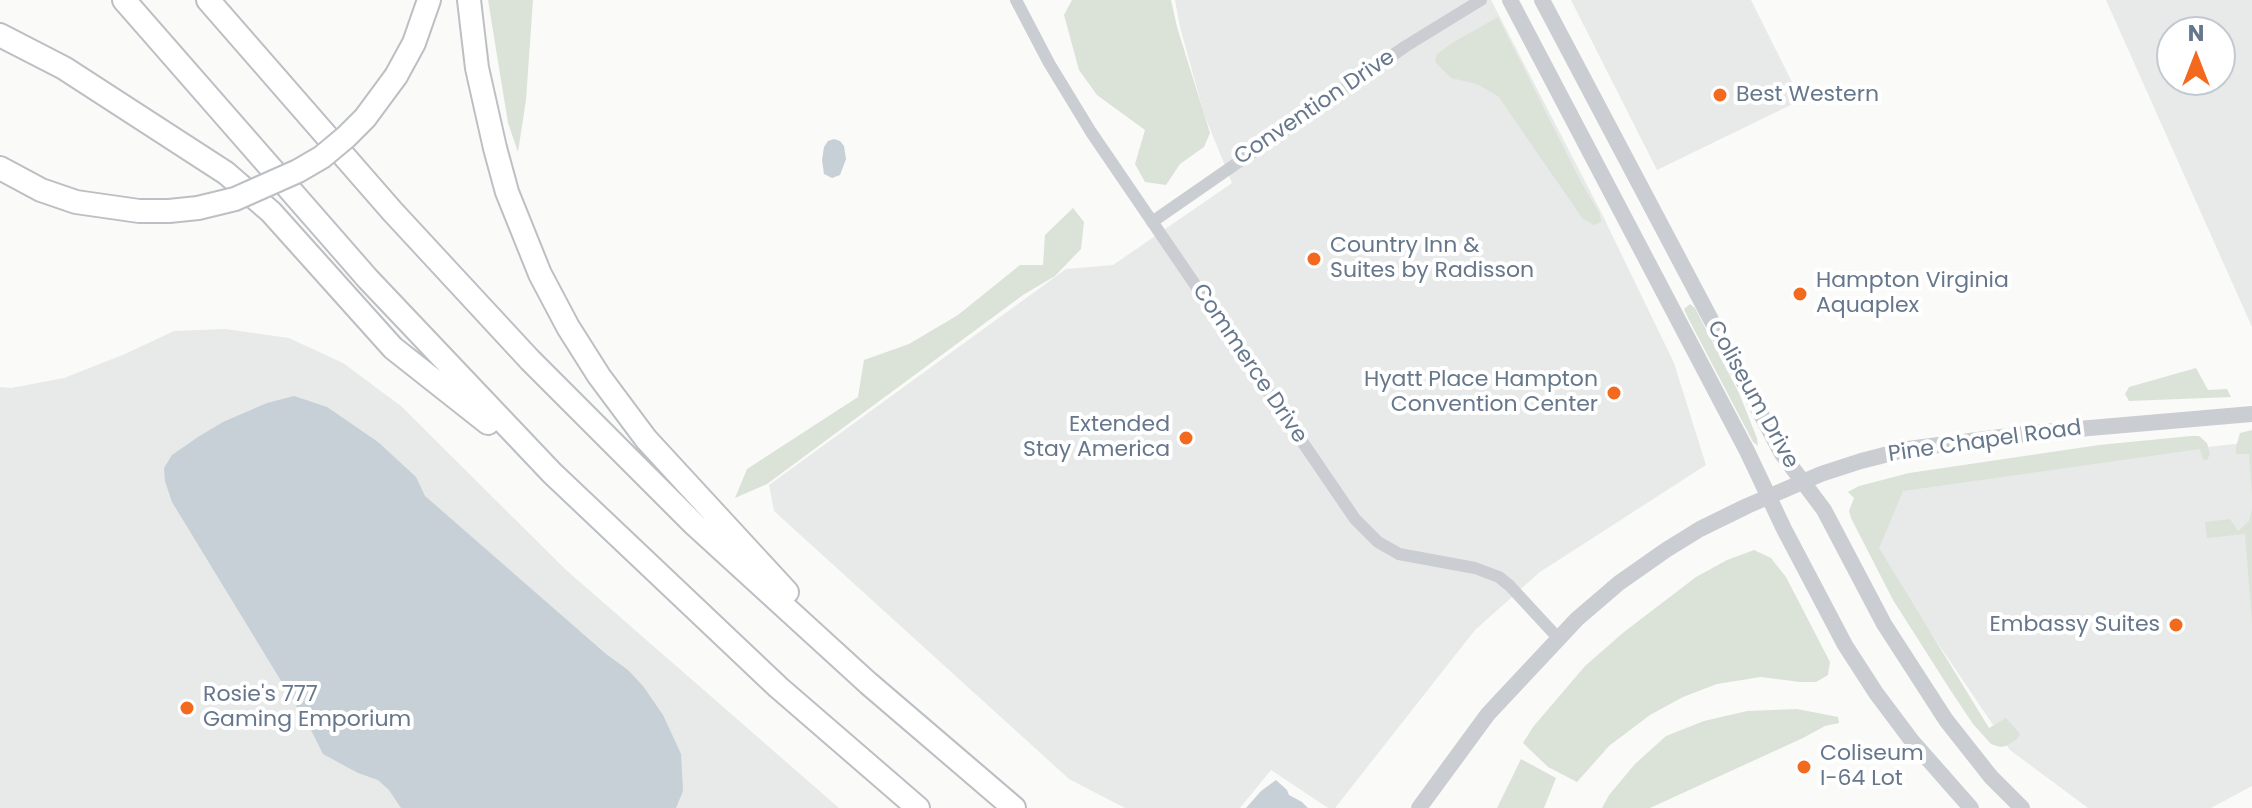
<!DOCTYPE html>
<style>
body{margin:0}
#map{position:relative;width:2252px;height:808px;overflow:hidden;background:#fafaf8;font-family:Poppins,sans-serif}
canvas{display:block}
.north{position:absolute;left:2156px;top:16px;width:80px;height:80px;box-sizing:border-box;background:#fff;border:2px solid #c2c9d1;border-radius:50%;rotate:0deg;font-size:22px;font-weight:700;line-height:32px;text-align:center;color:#66778c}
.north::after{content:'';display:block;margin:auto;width:28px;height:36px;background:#f36a1f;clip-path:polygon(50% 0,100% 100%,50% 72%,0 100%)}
</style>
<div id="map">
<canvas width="2252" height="808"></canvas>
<div class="north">N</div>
</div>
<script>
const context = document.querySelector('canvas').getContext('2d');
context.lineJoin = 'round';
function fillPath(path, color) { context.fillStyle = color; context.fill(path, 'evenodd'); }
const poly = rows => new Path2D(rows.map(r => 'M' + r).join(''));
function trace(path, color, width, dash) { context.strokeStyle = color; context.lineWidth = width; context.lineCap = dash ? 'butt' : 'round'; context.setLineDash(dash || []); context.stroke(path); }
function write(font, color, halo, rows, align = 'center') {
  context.font = font + ' Poppins,sans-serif'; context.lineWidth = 8; context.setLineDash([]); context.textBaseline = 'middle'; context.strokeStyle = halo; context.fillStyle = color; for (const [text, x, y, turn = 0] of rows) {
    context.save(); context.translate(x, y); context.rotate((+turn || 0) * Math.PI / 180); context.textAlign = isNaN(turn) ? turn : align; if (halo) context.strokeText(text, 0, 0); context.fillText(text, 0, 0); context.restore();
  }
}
const built = poly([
 [1175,0,1491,0,1602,214,1674,363,1706,465,1540,572,1475,630,1335,808,1328,808,1271,770,1240,808,1125,808,1069,779,774,511,769,485,1066,269,1113,265,1232,183,1204,114,1180,27],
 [1571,0,1751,0,1801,100,1657,170],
 [2106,0,2252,0,2252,327],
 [2172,32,2220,32,2220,80,2172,80],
 [225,329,289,338,343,363,401,406,565,569,839,808,0,808,0,387,11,388,64,378,125,354,174,331],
 [2252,442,2252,786,2211,808,2088,808,2010,750,1872,546,1900,482]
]);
const green = poly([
 [488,0,533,0,526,100,518,152,508,123],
 [1072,0,1171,0,1177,27,1210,133,1204,147,1180,164,1166,185,1145,182,1135,164,1145,130,1097,95,1079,70,1064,15],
 [1498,17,1581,182,1600,214,1601,222,1594,225,1583,219,1498,96,1477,84,1451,78,1435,62,1437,54,1452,43],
 [1073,208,1084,222,1081,249,1055,276,1023,295,767,484,735,498,747,469,858,397,864,360,909,344,958,315,1020,265,1043,265,1045,235],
 [1690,304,1695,308,1739,393,1757,438,1758,446,1753,442,1687,316,1684,309],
 [2196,368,2208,390,2227,389,2231,397,2129,401,2125,394,2129,387],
 [2252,430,2252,495,2249,454,2236,454,2236,447,2240,433],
 [2191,436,2199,436,2207,443,2210,454,2207,460,2203,459,2200,449,1903,491,1879,548,1989,728,2006,718,2020,734,2017,739,2006,746,2000,747,1991,744,1973,724,1949,688,1893,600,1851,518,1849,511,1854,498,1848,492,1859,486,1909,473,2099,445],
 [2252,509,2252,622,2245,534,2207,538,2205,522,2230,519,2238,531,2249,521],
 [1754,550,1771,558,1786,577,1830,662,1828,675,1816,682,1800,682,1761,677,1717,684,1683,697,1650,715,1609,746,1577,782,1548,767,1523,743,1533,727,1585,666,1624,632,1696,577,1727,560],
 [1797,709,1838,717,1839,723,1825,726,1803,738,1650,808,1602,808,1609,795,1635,764,1666,736,1704,721,1747,711],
 [1521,759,1556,778,1544,808,1497,808]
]);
const water = poly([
 [834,139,840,141,844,146,846,159,840,175,832,178,824,174,822,160,824,147,828,141],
 [294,396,327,407,378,442,416,477,425,496,606,654,628,670,643,686,663,715,681,754,683,791,676,808,401,808,389,790,378,780,358,773,323,754,311,730,172,502,165,481,164,468,172,455,198,437,223,422,267,403],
 [1276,780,1287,790,1289,795,1302,802,1308,808,1246,808,1261,791]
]);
const minor = poly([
 [1016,0,1049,63,1091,132,1355,519,1378,542,1399,554,1475,568,1499,577,1510,586,1558,638],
 [1152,222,1406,46,1481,0]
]);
const tertiary = poly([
 [1510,0,1747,451,1784,529,1845,645,1876,693,1912,741,1971,808],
 [1542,0,1782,454,1824,510,1884,624,1946,720,1991,777,2022,808],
 [1419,808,1488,714,1577,619,1619,583,1666,550,1700,529,1747,506,1821,474,1861,461,1908,449,2032,433,2252,414]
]);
const motorway = poly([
 [124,0,368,279,552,473,778,687,918,808],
 [208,0,392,211,530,360,695,525,868,683,1014,808],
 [469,0,477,68,495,148,507,192,540,274,568,327,599,376,646,439,787,592],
 [0,35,64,68,226,173,271,212,393,348,488,423],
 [396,76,414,43,429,0],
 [0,168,41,190,76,202,139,211,169,211]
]);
const motorwayBridge = poly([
 [169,211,198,208,235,199,298,171,322,157,346,137,365,118,396,76]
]);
const markers = [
 [1720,95,8,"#f36a1f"],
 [1314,259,8,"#f36a1f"],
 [1800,294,8,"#f36a1f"],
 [1614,393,8,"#f36a1f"],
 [1186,438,8,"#f36a1f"],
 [2176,625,8,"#f36a1f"],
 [187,708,8,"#f36a1f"],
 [1804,767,8,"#f36a1f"]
];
const poiNames = [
 ["Best Western",1736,95],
 ["Country Inn &",1330,246],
 ["Suites by Radisson",1330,271],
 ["Hampton Virginia",1816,281],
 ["Aquaplex",1816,306],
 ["Hyatt Place Hampton",1598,380,"right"],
 ["Convention Center",1598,405,"right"],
 ["Extended",1170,425,"right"],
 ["Stay America",1170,450,"right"],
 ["Embassy Suites",2160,625,"right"],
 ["Rosie's 777",203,695],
 ["Gaming Emporium",203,720],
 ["Coliseum",1820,754],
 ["I-64 Lot",1820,779]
];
const streetNames = [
 ["Convention Drive",1315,108,-34],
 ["Commerce Drive",1249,364,56],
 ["Coliseum Drive",1752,395,61],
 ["Pine Chapel Road",1985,442,-8]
];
fillPath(built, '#e8e9e9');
fillPath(green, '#dbe3d8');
fillPath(water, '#c6d0d6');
trace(motorway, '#bcbfc3', 26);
trace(minor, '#cacdd2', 12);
trace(tertiary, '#cacdd2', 16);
trace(motorway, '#fff', 22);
trace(motorwayBridge, '#bcbfc3', 26, []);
trace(motorwayBridge, '#fff', 22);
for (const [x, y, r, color] of markers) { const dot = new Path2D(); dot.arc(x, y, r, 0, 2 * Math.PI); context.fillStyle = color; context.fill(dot); trace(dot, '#fff', 3); }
write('22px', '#66778c', '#fff', poiNames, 'left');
write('22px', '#66778c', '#fff', streetNames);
</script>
